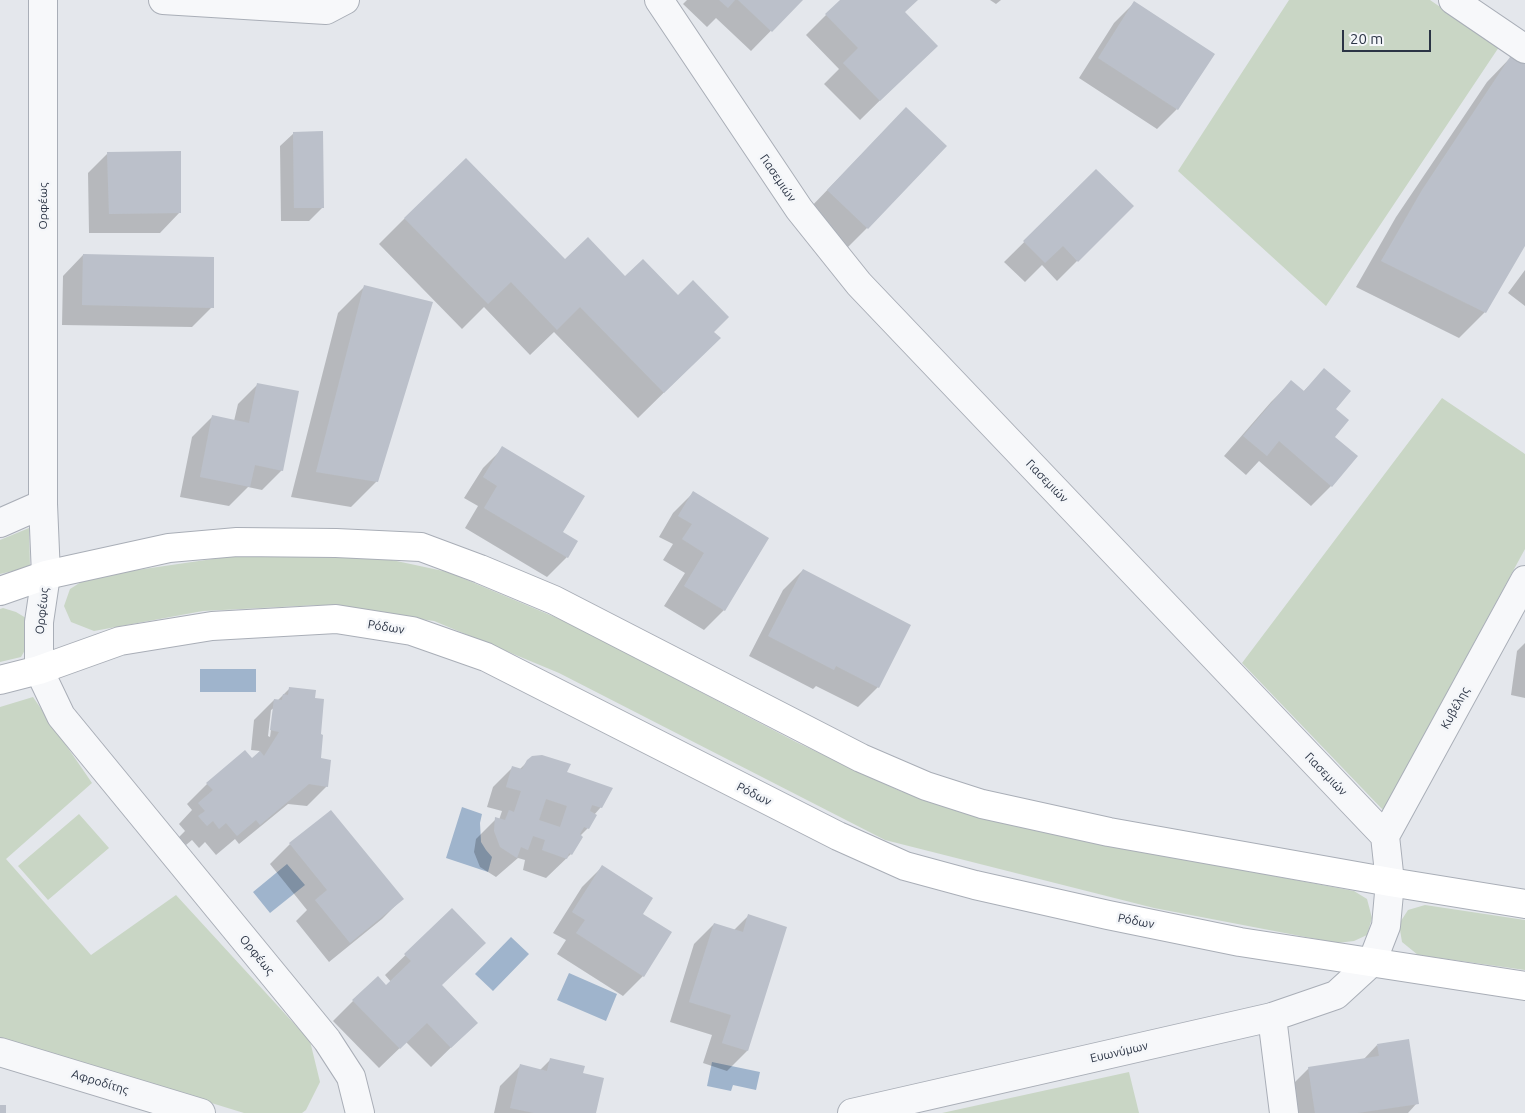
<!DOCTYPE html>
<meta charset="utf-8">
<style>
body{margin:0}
#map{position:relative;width:1525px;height:1113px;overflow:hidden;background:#e4e7ec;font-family:Ubuntu,sans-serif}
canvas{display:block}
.scale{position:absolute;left:1342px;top:30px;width:89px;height:22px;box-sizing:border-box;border:2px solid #2b3445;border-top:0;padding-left:6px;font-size:15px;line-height:18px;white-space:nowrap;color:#2b3445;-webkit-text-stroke:4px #f4f6f9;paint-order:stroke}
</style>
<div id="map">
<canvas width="1525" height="1113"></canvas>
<div class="scale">20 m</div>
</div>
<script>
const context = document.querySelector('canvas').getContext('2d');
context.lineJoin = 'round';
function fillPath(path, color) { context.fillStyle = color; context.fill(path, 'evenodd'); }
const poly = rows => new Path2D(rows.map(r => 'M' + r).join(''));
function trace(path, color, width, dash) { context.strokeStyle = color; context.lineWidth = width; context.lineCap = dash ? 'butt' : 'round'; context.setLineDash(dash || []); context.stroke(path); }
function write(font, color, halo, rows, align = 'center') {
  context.font = font + ' Ubuntu,sans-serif'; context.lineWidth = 5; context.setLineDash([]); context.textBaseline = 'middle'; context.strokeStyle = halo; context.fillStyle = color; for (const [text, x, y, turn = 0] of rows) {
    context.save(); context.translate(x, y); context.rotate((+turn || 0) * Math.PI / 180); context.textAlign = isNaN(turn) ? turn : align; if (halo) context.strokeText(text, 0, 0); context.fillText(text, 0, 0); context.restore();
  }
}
const green = poly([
 [1289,0,1430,0,1499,47,1326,306,1178,171],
 [1442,398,1525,454,1525,549,1383,810,1242,663],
 [29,528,30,567,0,574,0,540],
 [240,555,373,556,448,572,569,623,796,742,900,791,1068,837,1354,891,1367,899,1372,918,1367,935,1354,941,1337,943,1154,908,885,840,559,673,434,621,319,605,203,611,94,631,71,622,64,606,70,589,89,577],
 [3,608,16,612,31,621,32,638,21,657,0,662,0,609],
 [33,697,92,783,6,859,91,955,176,895,310,1041,320,1082,306,1110,302,1113,244,1113,0,1038,0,707],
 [79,814,109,848,48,900,18,866],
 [1425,905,1525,920,1525,970,1418,955,1402,942,1399,924,1408,910],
 [1129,1072,1139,1113,942,1113]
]);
const water = poly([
 [200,669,256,669,256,692,200,692],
 [462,807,482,814,480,823,481,842,486,850,492,857,488,872,446,858],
 [287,864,305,885,270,913,253,892],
 [511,937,529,954,493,991,475,974],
 [569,973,617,994,606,1021,557,1000],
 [712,1062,760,1072,756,1090,733,1085,731,1091,707,1086]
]);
const shadow = poly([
 [687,0,801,0,751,51,716,18,707,27,683,4],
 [841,0,916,0,904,12,916,65,860,120,824,84,839,69,806,35],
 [990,0,1001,0,996,4],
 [1134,3,1177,109,1157,129,1079,78,1114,23],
 [1512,56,1525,65,1525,243,1485,312,1459,338,1356,287,1396,217,1487,82],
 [886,129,867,228,847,248,808,210],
 [294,133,323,207,309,221,281,221,280,146],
 [108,153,180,212,160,233,89,233,88,173],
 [1096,171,1132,206,1057,281,1042,265,1025,282,1004,262],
 [405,218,625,278,712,332,693,364,638,418,554,332,530,355,484,307,462,329,379,244],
 [83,255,212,307,192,327,62,325,63,276],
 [1525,270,1525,306,1508,293],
 [364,287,377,481,351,507,291,497,338,313],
 [1324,370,1334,409,1331,486,1311,506,1259,461,1246,475,1224,456,1271,402,1291,382,1303,392],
 [258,384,282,470,262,490,248,487,229,506,180,497,192,437,212,417,234,421,238,404],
 [503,448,561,532,567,557,547,577,465,528,478,506,464,498,483,468],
 [693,493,724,610,704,630,664,606,685,573,663,560,673,544,659,537,673,513],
 [803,570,878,687,858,707,816,686,813,689,749,656,783,590],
 [1525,643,1525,698,1511,695,1517,651],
 [290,688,314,699,319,759,327,786,307,806,288,804,239,844,235,839,216,855,205,842,199,848,192,840,186,845,179,837,185,831,179,824,192,810,187,804,207,784,252,760,260,751,251,750,254,720,274,700,277,701],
 [274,708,270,737,268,736,271,710],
 [528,761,566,772,601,807,594,815,588,828,580,836,571,854,546,878,523,870,525,860,518,858,496,877,480,867,474,852,476,839,496,819,499,820,502,811,487,807,493,787,513,767,519,770],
 [290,844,402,899,382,919,329,962,296,921,307,910,270,864],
 [602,867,641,914,643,976,623,996,557,954,566,940,553,933,582,887],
 [452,910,440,986,476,1023,431,1067,406,1042,379,1068,333,1021,353,1001,386,986,391,982,385,975],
 [749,915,747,1051,727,1071,703,1063,712,1035,670,1022,694,944,714,924,734,930],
 [1377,1045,1417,1103,1408,1113,1293,1113,1289,1088,1309,1068,1363,1060],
 [551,1059,582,1074,595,1113,494,1113,500,1086,520,1066,540,1070]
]);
const building = poly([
 [719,0,735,0,728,8],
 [738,0,803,0,772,32],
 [840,0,918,0,905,12,938,46,880,101,843,63,858,48,825,14],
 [1134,1,1215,54,1178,110,1098,58],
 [1512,54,1525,64,1525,246,1486,313,1381,261,1422,190],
 [906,107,947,146,868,229,827,190],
 [323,131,324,208,294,208,293,132],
 [181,151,181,213,109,214,107,152],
 [466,158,565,259,588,237,625,276,643,259,678,295,693,280,729,317,714,332,721,338,664,393,580,307,557,330,511,282,488,304,404,218],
 [1096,169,1134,206,1078,262,1063,246,1045,263,1023,241],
 [83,254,214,257,214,308,82,305],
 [364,285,433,302,378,482,316,472],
 [1324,368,1351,391,1336,409,1349,420,1335,437,1358,456,1332,487,1279,441,1267,456,1243,436,1291,380,1304,391],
 [257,383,299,391,283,471,255,465,250,487,200,477,212,415,249,423],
 [502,446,585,496,563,532,578,541,568,558,484,508,497,486,483,477],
 [693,491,769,538,725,611,684,586,704,553,682,539,692,524,678,516],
 [803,569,911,625,879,688,836,666,834,670,768,636],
 [289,687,316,690,315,698,324,699,321,734,323,735,321,758,331,760,328,787,309,784,260,825,256,820,237,836,226,823,219,829,213,821,207,826,198,816,205,811,198,803,213,790,206,783,245,750,252,758,260,751,264,756,279,732,270,730,274,699,282,700,283,694,288,695],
 [542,755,571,764,567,772,613,788,602,808,592,805,590,811,597,815,589,829,584,827,580,834,583,837,572,855,569,853,567,859,542,850,545,840,533,836,528,850,521,847,517,858,500,847,494,831,495,817,505,820,509,810,514,812,521,791,506,787,512,766,522,769,527,760,532,756],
 [546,799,567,806,560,827,539,820],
 [331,810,404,899,350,943,315,900,327,890,289,843],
 [602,865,653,898,643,914,672,932,644,977,576,933,585,920,572,912],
 [452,908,486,943,442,985,478,1023,451,1048,427,1023,400,1049,352,1000,378,976,386,985,411,961,404,954],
 [748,914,787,927,748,1051,722,1043,731,1015,689,1002,714,923,743,932],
 [1409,1039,1419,1104,1357,1113,1315,1113,1308,1067,1379,1056,1377,1044],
 [550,1058,585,1066,583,1073,604,1078,596,1113,534,1113,510,1108,520,1064,547,1071],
 [0,1105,6,1105,6,1113,0,1113]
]);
const street = poly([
 [43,0,43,504,46,575,39,622,39,670,61,716,327,1040,351,1077,360,1113],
 [163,0,326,10,345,0],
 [659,0,799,209,859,284,1385,836,1390,882,1386,926,1372,962,1336,995,1272,1017,852,1113],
 [1453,0,1525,49],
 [0,523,43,504],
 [1385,836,1525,580],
 [1272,1017,1284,1113],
 [0,1052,201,1113]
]);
const secondary = poly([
 [0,591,46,575,169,548,237,542,336,543,421,547,480,569,554,600,861,758,926,786,982,804,1109,832,1390,882,1525,904],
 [0,680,39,670,120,641,212,626,336,619,412,631,486,657,838,836,905,866,975,885,1108,915,1240,942,1525,986]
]);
const streetNames = [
 ["Γιασεμιών",778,178,56],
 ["Ορφέως",43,206,-90],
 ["Γιασεμιών",1047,481,46],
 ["Ορφέως",42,611,-84],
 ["Ρόδων",386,627,9],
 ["Κυβέλης",1455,708,-61],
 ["Γιασεμιών",1326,774,46],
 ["Ρόδων",754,794,27],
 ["Ρόδων",1136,921,11],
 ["Ορφέως",257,955,51],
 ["Ευωνύμων",1119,1052,-13],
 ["Αφροδίτης",100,1082,17]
];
fillPath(green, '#c9d6c5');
fillPath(water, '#9fb4cc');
fillPath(shadow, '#0003');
fillPath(building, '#bbc0ca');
trace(street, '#a9aeb7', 30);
trace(secondary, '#a9aeb7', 30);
trace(street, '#f7f8fa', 28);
trace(secondary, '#fff', 28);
write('12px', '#2b3445', '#f4f6f9', streetNames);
</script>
